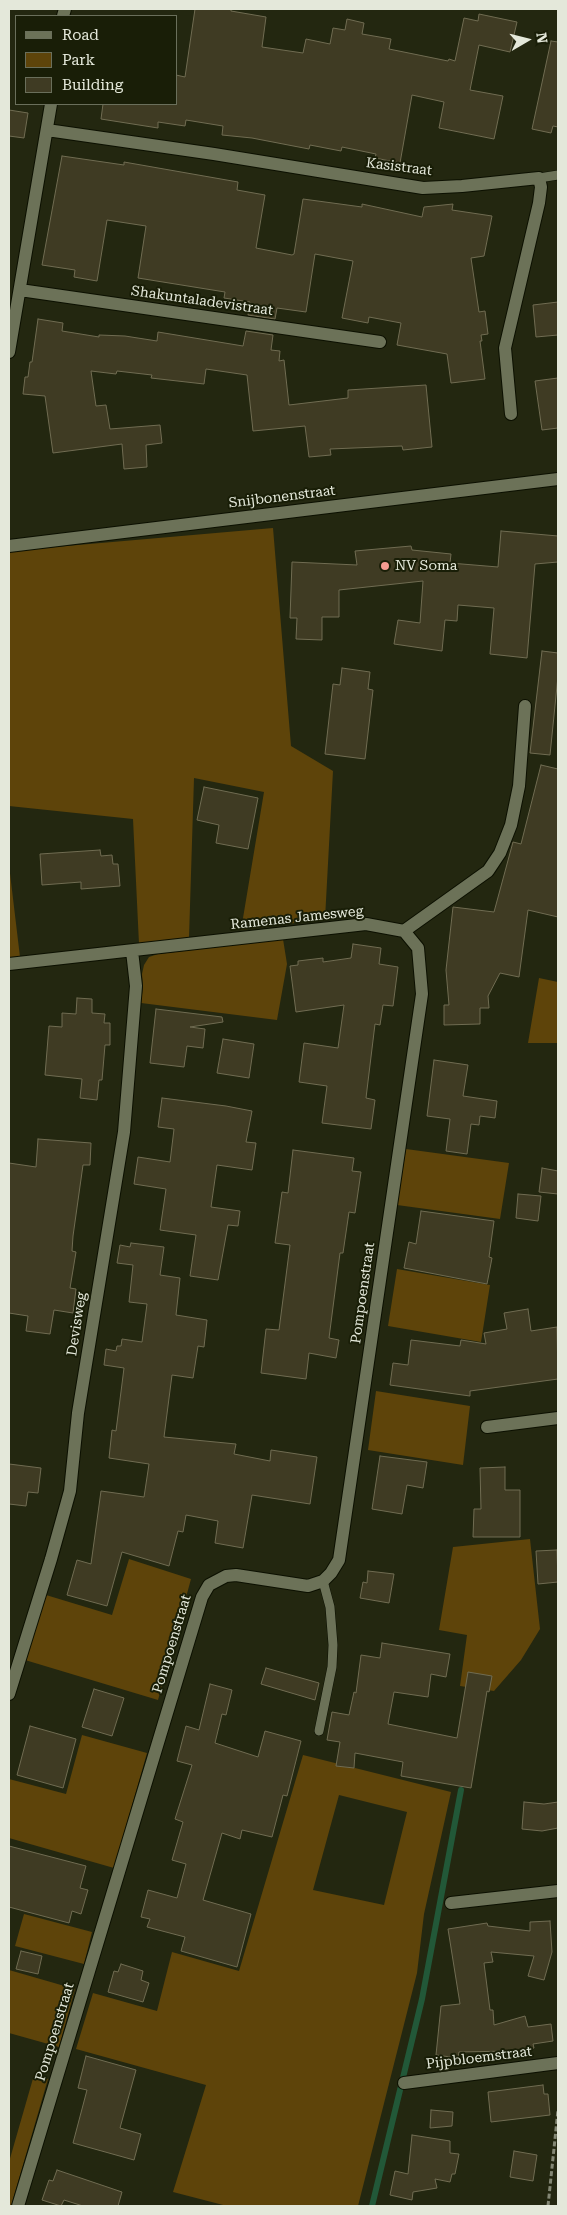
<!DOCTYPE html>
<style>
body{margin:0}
#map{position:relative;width:567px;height:2215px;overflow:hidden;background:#232710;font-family:"Roboto Serif",serif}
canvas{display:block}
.frame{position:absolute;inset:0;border:10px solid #e4e8da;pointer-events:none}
.legend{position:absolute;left:15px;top:15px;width:162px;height:90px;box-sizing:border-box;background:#191e07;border:1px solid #6a6f5b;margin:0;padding:6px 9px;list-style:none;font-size:15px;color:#e4e8da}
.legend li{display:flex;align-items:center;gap:10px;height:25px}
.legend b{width:25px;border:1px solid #6a6f5b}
.north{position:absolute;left:502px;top:15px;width:50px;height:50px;-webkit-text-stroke:4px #191e07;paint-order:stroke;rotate:82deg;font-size:14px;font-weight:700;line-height:20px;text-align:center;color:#e4e8da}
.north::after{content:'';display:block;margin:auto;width:18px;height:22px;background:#e4e8da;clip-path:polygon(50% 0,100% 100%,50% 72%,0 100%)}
</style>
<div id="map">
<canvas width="567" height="2215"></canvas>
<div class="frame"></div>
<ul class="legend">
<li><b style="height:6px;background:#6c7258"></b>Road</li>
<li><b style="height:14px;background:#5e440a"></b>Park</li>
<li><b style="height:14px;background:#3f3b23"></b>Building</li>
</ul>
<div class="north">N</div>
</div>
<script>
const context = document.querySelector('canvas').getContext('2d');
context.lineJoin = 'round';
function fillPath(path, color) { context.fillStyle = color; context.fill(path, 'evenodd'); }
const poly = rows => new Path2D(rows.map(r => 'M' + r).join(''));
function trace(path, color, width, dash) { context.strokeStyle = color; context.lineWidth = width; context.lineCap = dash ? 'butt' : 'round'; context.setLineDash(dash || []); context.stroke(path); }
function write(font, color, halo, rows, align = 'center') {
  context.font = font + ' "Roboto Serif",serif'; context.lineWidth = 4; context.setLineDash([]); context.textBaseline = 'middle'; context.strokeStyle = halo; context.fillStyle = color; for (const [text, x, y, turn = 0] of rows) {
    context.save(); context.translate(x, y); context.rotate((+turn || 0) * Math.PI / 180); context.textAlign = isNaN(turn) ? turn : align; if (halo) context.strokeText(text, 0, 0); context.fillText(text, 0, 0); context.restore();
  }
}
const green = poly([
 [273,528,291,746,333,771,325,919,241,930,264,792,194,778,189,938,139,944,133,819,9,806,9,551],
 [9,865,20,957,9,958],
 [283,939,287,964,277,1020,141,1003,143,987,142,974,144,965,149,957,158,954],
 [539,978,558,982,558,1043,528,1043],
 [406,1149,509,1163,500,1219,397,1205],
 [397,1269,490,1285,481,1342,388,1326],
 [376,1391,470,1406,463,1465,368,1450],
 [530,1539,540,1629,521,1660,494,1691,460,1686,467,1635,439,1630,453,1547],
 [129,1559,191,1579,158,1700,25,1660,46,1595,112,1615],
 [82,1735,147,1753,114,1868,9,1838,9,1779,66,1794],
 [303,1755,451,1792,424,1914,417,1973,358,2206,227,2206,173,2192,206,2085,76,2049,93,1993,157,2011,172,1952,239,1971],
 [339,1795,407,1812,384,1905,313,1890],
 [24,1914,92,1932,84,1964,15,1946],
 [9,1970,75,1989,59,2047,9,2033],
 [34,2075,48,2079,11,2206,9,2206,9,2162]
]);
const stream = poly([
 [372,2206,422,1999,461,1790]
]);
const building = poly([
 [195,9,231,9,231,11,266,17,262,47,303,53,306,39,330,44,333,28,345,30,347,19,364,23,362,34,391,39,389,49,448,61,449,59,455,61,464,18,478,21,479,14,517,22,510,52,479,45,470,90,503,96,494,139,439,128,444,102,412,95,400,163,375,158,376,154,342,147,341,151,310,145,309,149,252,138,222,135,223,126,186,120,185,126,158,122,158,128,101,119,103,104,176,104,176,75,185,77,195,9],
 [551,41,558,42,558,127,553,126,551,133,532,129,551,41],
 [9,110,28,113,24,138,9,136,9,110],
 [62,156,124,165,124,162,238,182,237,190,265,195,256,248,292,255,294,254,303,199,362,207,362,204,422,217,424,207,453,204,452,210,492,216,484,256,471,258,479,312,485,311,488,334,481,335,482,341,480,341,485,379,451,383,447,354,397,345,401,323,369,317,368,323,342,318,353,261,315,254,306,312,277,308,275,319,248,315,250,302,224,298,225,292,138,278,146,226,107,220,97,281,74,277,75,270,42,265,62,156],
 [558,302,558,335,536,337,533,305,558,302],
 [38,319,63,323,62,331,99,337,99,335,125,336,157,341,158,332,243,346,246,331,273,335,271,350,280,351,279,361,284,360,289,405,348,398,348,390,426,385,432,447,403,450,402,446,330,449,331,455,309,457,305,426,253,431,247,375,206,369,204,384,151,378,152,375,117,371,116,374,91,371,96,406,106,405,110,429,160,425,162,443,146,445,147,467,124,469,122,444,53,453,45,396,23,394,25,377,28,377,30,362,32,362,38,319],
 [558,378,558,428,542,430,535,381,558,378],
 [501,531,558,536,558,562,535,564,527,658,490,654,494,608,458,605,457,621,445,620,442,651,394,644,398,620,420,623,423,581,339,590,339,617,322,617,322,640,296,639,297,618,290,618,292,562,357,565,355,551,411,546,412,550,451,554,450,563,498,567,501,531],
 [542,651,558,653,558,676,550,755,530,753,542,651],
 [342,668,370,672,368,689,373,690,365,759,325,754,333,684,340,685,342,668],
 [541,765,558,769,558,917,528,910,519,977,500,973,488,996,489,1008,480,1008,480,1024,444,1025,444,1005,449,1005,446,970,453,907,494,912,513,842,521,844,541,765],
 [204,787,258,798,248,849,216,843,219,825,197,820,204,787],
 [100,850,101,856,112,855,113,864,118,864,120,886,81,889,81,882,42,885,40,854,100,850],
 [353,944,381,948,379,964,398,967,393,1006,383,1005,380,1025,375,1024,366,1098,375,1100,371,1129,322,1123,327,1086,299,1082,304,1043,338,1048,344,1005,296,1012,290,966,298,965,298,961,323,958,323,962,351,958,353,944],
 [77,998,92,999,92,1013,105,1014,104,1023,110,1023,110,1045,105,1045,102,1080,99,1080,97,1100,80,1098,82,1079,45,1075,49,1026,62,1027,62,1013,76,1014,77,998],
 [156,1009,222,1017,223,1022,190,1027,205,1029,203,1048,187,1046,184,1067,150,1063,156,1009],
 [223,1039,254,1044,249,1078,217,1073,223,1039],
 [434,1060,468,1065,463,1096,497,1101,495,1118,480,1116,479,1125,471,1124,467,1154,446,1151,450,1119,427,1116,434,1060],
 [162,1098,226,1106,252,1111,246,1142,256,1143,252,1170,217,1165,211,1207,240,1211,238,1226,228,1225,218,1280,190,1276,196,1235,160,1230,166,1189,134,1184,138,1157,170,1162,174,1129,158,1127,162,1098],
 [38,1139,91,1143,90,1165,83,1165,73,1236,72,1251,76,1252,70,1288,76,1289,73,1313,54,1310,50,1334,26,1331,28,1316,9,1313,9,1163,36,1167,38,1139],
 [293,1150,354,1158,352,1171,361,1172,355,1213,349,1212,343,1253,340,1253,329,1338,339,1340,336,1358,309,1353,306,1379,261,1373,266,1329,279,1330,290,1245,275,1243,282,1192,288,1193,293,1150],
 [542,1168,558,1171,558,1194,539,1192,542,1168],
 [518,1194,541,1196,538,1221,516,1218,518,1194],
 [421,1211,494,1221,489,1257,492,1258,487,1284,404,1268,409,1242,416,1244,421,1211],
 [131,1243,164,1247,160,1275,180,1278,176,1315,207,1320,204,1347,198,1346,193,1378,172,1375,164,1437,236,1444,234,1454,270,1461,271,1450,317,1457,310,1504,252,1495,243,1548,215,1543,218,1521,186,1515,183,1532,178,1531,169,1566,122,1552,107,1606,67,1595,77,1560,91,1564,101,1491,144,1497,149,1464,109,1458,112,1430,116,1431,124,1368,104,1365,106,1349,116,1351,117,1346,121,1346,122,1339,142,1342,147,1304,129,1302,133,1265,117,1263,120,1245,130,1247,131,1243],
 [528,1309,531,1331,557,1327,558,1379,470,1391,470,1396,390,1385,393,1363,408,1365,411,1340,460,1346,461,1340,486,1344,484,1333,507,1329,504,1313,528,1309],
 [380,1456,427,1462,423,1488,407,1485,402,1514,372,1509,380,1456],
 [9,1464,41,1468,38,1493,28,1492,26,1506,9,1504,9,1464],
 [505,1467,505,1490,520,1490,520,1537,473,1537,474,1509,481,1509,480,1468,505,1467],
 [557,1550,558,1582,538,1584,536,1551,557,1550],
 [368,1571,394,1574,389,1603,360,1598,363,1582,367,1583,368,1571],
 [382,1643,450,1654,446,1677,431,1674,428,1697,394,1692,388,1724,457,1738,468,1672,492,1676,489,1692,487,1691,471,1788,401,1776,403,1762,355,1753,354,1768,336,1766,340,1742,327,1740,332,1712,349,1715,354,1692,356,1693,361,1655,380,1658,382,1643],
 [266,1668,319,1683,315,1700,261,1684,266,1668],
 [210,1684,232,1690,226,1715,222,1714,215,1743,258,1757,265,1731,301,1741,287,1796,283,1795,272,1837,242,1830,240,1839,222,1833,203,1900,251,1914,237,1967,181,1951,185,1937,147,1927,150,1919,141,1917,148,1890,177,1898,186,1864,172,1860,183,1822,175,1819,192,1765,177,1761,186,1726,199,1730,210,1684],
 [94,1689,124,1698,112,1736,82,1727,94,1689],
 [30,1726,76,1739,63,1788,17,1775,30,1726],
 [524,1802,544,1804,558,1802,558,1828,542,1831,522,1829,524,1802],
 [9,1846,86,1866,80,1888,88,1890,81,1914,72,1911,69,1923,9,1907,9,1846],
 [550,1921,552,1952,544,1980,528,1976,534,1956,491,1952,493,1962,484,1963,490,2010,493,2010,494,2025,525,2016,528,2027,551,2024,553,2041,533,2044,534,2048,511,2054,510,2051,459,2052,458,2058,436,2055,441,2006,460,2004,448,1929,487,1923,488,1926,530,1931,530,1922,550,1921],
 [21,1951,42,1956,38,1974,16,1969,21,1951],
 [121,1964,143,1971,141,1980,149,1983,143,2002,108,1992,114,1971,118,1972,121,1964],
 [86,2056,136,2070,120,2128,141,2134,134,2160,73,2143,87,2090,78,2088,86,2056],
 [543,2085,544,2094,548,2094,550,2115,491,2122,488,2092,543,2085],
 [431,2110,453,2112,452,2126,430,2128,431,2110],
 [412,2135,450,2141,450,2153,459,2154,455,2174,452,2174,450,2182,435,2179,437,2188,413,2192,412,2200,390,2195,395,2171,408,2174,412,2135],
 [514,2151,537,2155,533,2181,510,2177,514,2151],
 [57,2170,122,2192,118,2206,83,2206,64,2200,61,2206,42,2200,49,2180,53,2181,57,2170]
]);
const path = poly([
 [548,2206,558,2110]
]);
const service = poly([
 [539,178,558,175],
 [319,1731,332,1667,333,1645,330,1607,323,1581]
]);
const minor = poly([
 [63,16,65,9],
 [47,130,214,154,423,188,462,186,539,178,541,187,539,203,505,348,511,414],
 [20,290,380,342],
 [9,352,51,104],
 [9,546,558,479],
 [9,964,366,924,404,931,488,871,500,853,511,825,519,786,525,706],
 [487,1427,558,1418],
 [9,1694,51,1559,70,1491,78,1413,124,1132,136,986,132,951],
 [451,1903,558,1891],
 [404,2083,558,2063],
 [18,2206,202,1597,209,1585,226,1576,236,1575,308,1586,323,1581,331,1573,339,1560,422,994,418,948,404,931]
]);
const markers = [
 [385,566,5,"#f59c91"]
];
const streetNames = [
 ["Kasistraat",399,167,7],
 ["Shakuntaladevistraat",202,301,8],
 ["Snijbonenstraat",282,497,-7],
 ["Ramenas Jamesweg",297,918,-6],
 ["Pompoenstraat",363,1293,-82],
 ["Devisweg",77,1324,-81],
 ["Pompoenstraat",172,1644,-73],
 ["Pompoenstraat",55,2032,-73],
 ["Pijpbloemstraat",479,2058,-7]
];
const poiNames = [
 ["NV Soma",395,566]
];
fillPath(green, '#5e440a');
trace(stream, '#225838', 6);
fillPath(building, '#3f3b23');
trace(building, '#706c52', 1);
trace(service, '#0c1000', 10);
trace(minor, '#0c1000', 14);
trace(path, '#838774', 3, [5, 2.5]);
trace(service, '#6c7258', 9);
trace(minor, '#6c7258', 12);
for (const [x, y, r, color] of markers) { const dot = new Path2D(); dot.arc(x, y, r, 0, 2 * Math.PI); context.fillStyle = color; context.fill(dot); trace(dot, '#191e07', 2); }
write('14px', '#e4e8da', '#191e07', streetNames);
write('14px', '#e4e8da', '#191e07', poiNames, 'left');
</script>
